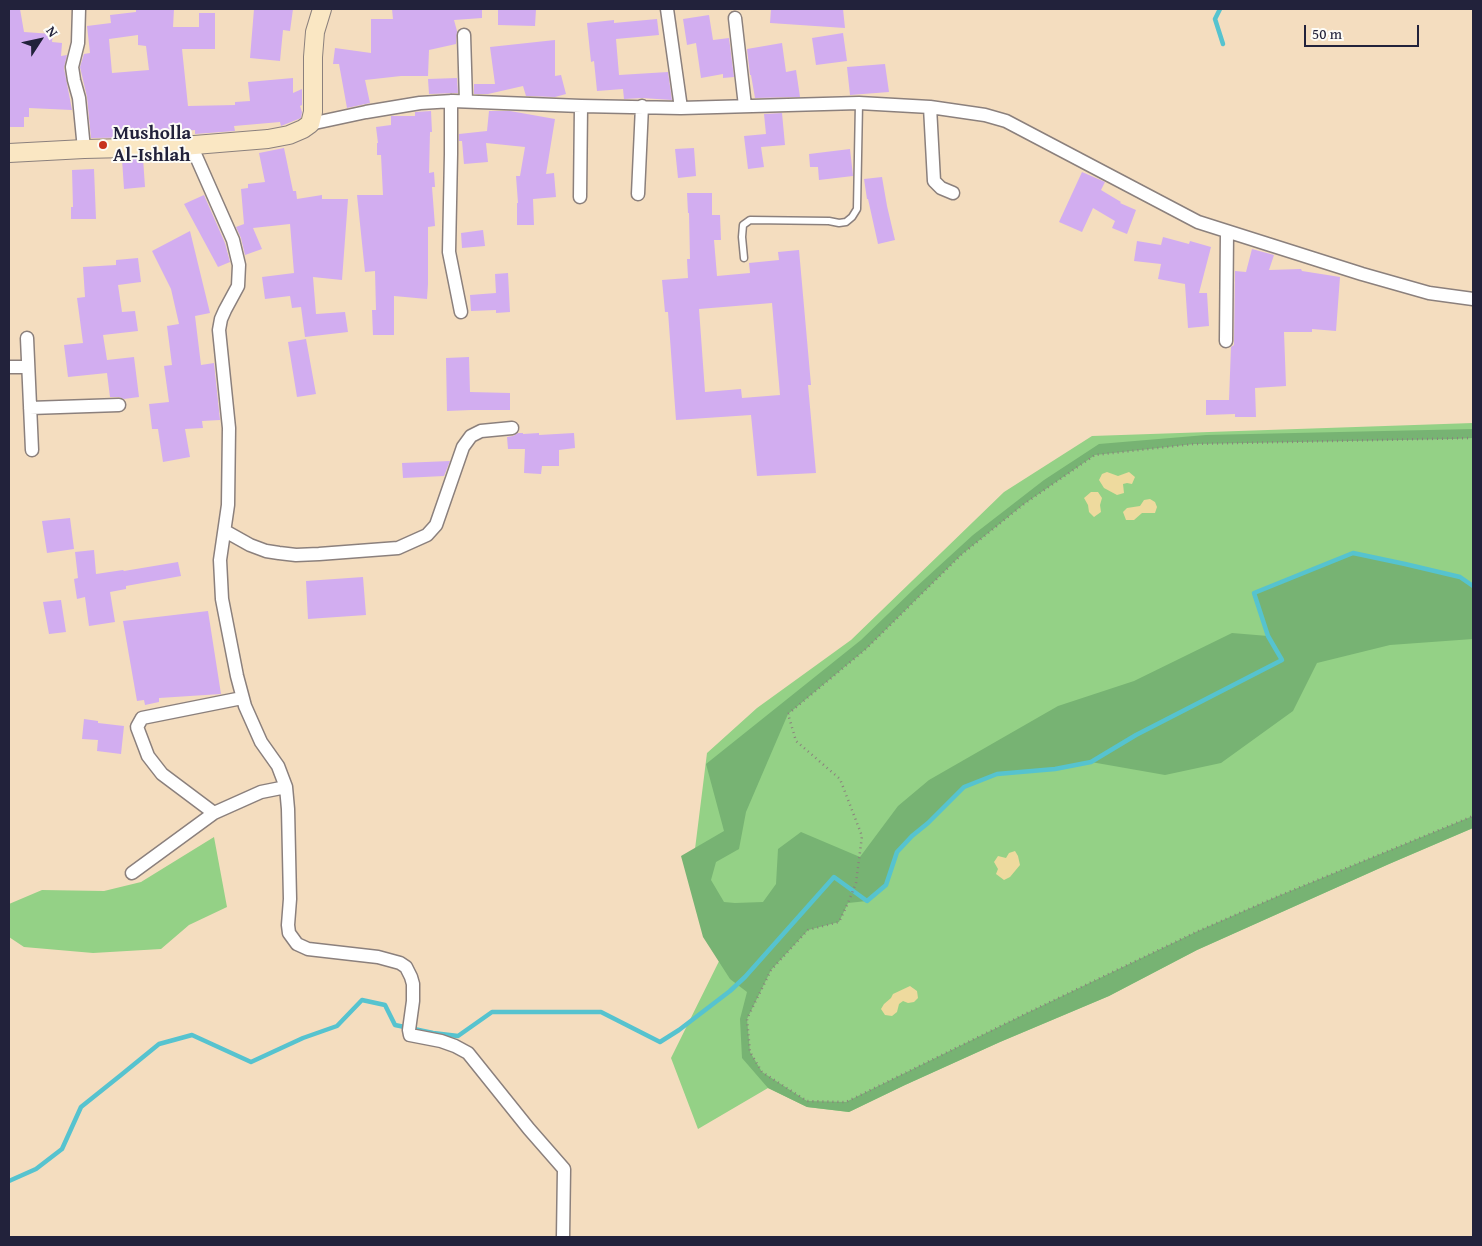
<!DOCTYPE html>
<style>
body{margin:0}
#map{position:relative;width:1482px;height:1246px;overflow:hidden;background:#f4ddbf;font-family:"Gentium Book Plus",serif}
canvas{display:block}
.frame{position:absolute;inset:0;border:10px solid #22223b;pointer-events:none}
.north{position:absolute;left:15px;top:15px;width:50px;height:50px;-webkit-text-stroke:4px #fdfcf7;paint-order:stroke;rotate:55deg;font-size:14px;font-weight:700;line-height:20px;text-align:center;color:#22223b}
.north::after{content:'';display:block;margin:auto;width:18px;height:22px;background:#22223b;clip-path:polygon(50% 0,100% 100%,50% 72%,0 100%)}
.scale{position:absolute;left:1304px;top:25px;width:115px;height:22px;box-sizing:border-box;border:2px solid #22223b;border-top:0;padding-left:6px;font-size:15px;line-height:18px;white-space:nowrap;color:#22223b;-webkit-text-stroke:4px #fdfcf7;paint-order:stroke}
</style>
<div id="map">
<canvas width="1482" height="1246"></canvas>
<div class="frame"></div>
<div class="north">N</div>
<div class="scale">50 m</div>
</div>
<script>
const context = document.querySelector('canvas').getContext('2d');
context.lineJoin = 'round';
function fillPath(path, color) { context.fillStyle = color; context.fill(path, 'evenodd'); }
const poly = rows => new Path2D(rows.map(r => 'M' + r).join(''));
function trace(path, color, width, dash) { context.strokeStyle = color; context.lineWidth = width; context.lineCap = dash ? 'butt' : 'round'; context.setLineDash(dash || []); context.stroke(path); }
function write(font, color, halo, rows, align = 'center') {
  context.font = font + ' "Gentium Book Plus",serif'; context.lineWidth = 4; context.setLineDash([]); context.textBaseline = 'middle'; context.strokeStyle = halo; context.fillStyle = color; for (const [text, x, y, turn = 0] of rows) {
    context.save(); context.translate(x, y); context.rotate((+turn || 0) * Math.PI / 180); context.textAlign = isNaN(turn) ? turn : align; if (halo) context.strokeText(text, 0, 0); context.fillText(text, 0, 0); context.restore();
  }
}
const green = poly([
 [1473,423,1473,828,1389,864,1197,950,1109,996,1000,1042,905,1085,849,1112,807,1107,768,1088,698,1129,671,1058,730,939,692,873,707,753,757,708,851,640,1004,492,1092,436],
 [214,837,227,907,189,925,161,949,93,953,24,947,9,937,9,904,42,890,104,891,141,882]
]);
const forest = poly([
 [1473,429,1473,438,1454,439,1194,444,1095,455,1024,504,961,555,866,649,788,714,746,812,739,849,716,862,711,880,724,902,735,903,763,902,776,884,778,849,801,832,860,857,898,806,929,780,1058,706,1134,681,1232,633,1268,636,1254,593,1353,553,1405,564,1460,577,1473,586,1473,639,1390,645,1317,663,1293,711,1221,763,1165,775,1091,762,1055,769,997,774,964,787,928,823,912,836,897,852,886,885,867,901,848,903,839,922,808,930,771,970,747,1019,750,1052,762,1072,807,1101,846,1102,1025,1014,1196,932,1276,897,1473,816,1473,828,1389,864,1197,950,1109,996,1000,1042,905,1085,849,1112,807,1107,768,1088,742,1058,740,1019,747,992,730,979,703,937,681,856,724,831,706,764,861,640,915,588,973,535,1044,480,1099,444,1206,435]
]);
const sand = poly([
 [1107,472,1118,476,1129,472,1135,477,1132,484,1127,483,1123,484,1124,493,1117,495,1104,488,1099,480,1102,474],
 [1091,492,1098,492,1102,498,1100,505,1101,512,1094,517,1089,512,1088,505,1084,498],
 [1150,499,1155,502,1157,507,1155,513,1142,513,1134,520,1126,520,1123,512,1127,508,1140,506,1144,500],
 [1015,851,1018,856,1020,865,1010,877,1004,880,996,874,998,869,994,862,998,856,1006,858,1009,853],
 [910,986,917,991,918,998,914,1002,908,1003,903,1001,899,1004,897,1012,892,1016,885,1015,881,1009,884,1004,891,998,893,994]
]);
const stream = poly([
 [1220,9,1215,19,1223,44],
 [9,1181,36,1169,62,1149,81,1107,121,1075,159,1044,192,1035,251,1062,303,1038,337,1026,362,1000,385,1005,395,1025,433,1033,458,1036,492,1012,601,1012,660,1042,679,1030,730,991,745,977,834,877,867,901,886,885,897,852,912,836,928,823,964,787,997,774,1055,769,1091,762,1136,735,1282,660,1268,636,1254,593,1353,553,1405,564,1460,577,1473,586]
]);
const building = poly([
 [9,9,20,9,24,32,53,34,52,42,62,43,61,56,67,55,64,68,72,110,29,108,29,117,24,117,24,127,9,127],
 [136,9,174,9,173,27,199,27,199,13,215,13,215,49,182,49,188,106,235,105,235,102,250,101,248,82,293,78,293,93,302,89,302,105,300,106,302,112,301,118,281,126,280,122,234,126,235,131,195,134,195,130,158,134,159,137,91,138,87,97,80,67,84,54,90,53,87,26,111,23,110,15,136,12],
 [138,35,138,45,146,46,149,70,112,73,109,39],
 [254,9,293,9,290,31,283,30,280,61,250,58],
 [392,9,482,9,482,18,454,20,457,31,456,44,429,50,428,76,401,76,365,80,370,103,347,108,339,64,333,64,335,48,371,53,371,19,393,19],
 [498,9,536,9,535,26,498,25],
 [771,9,843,9,845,28,770,23],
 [709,15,713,40,729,38,734,77,723,78,723,74,701,78,696,43,687,45,683,19],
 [657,19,659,35,616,39,619,75,668,72,672,100,642,98,624,99,623,89,597,91,594,61,591,62,587,23,614,20,614,23],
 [843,33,847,61,816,65,812,38],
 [555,40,555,76,561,75,566,94,555,97,526,96,523,86,488,94,474,94,474,84,495,84,490,47],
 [782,43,786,72,796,70,800,97,755,98,751,75,750,75,747,49],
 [885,64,889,92,850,95,847,67],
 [457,78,458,93,429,94,428,79],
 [431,111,432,132,430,132,429,173,434,172,435,187,432,187,435,226,428,227,428,284,427,299,394,296,394,335,373,335,372,310,376,310,375,271,365,272,357,195,383,195,381,155,377,155,377,143,378,143,376,127,391,125,391,116,415,116,415,112],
 [489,111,510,111,555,119,546,174,554,173,556,197,533,199,534,225,517,225,517,203,518,203,516,176,520,176,525,147,486,143,488,162,464,164,462,141,459,141,459,134,487,131],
 [782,113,785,145,761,147,764,167,748,169,744,136,766,134,764,114],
 [284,148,293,191,296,191,297,199,322,195,322,199,348,199,342,280,313,277,316,314,345,312,348,332,305,337,301,307,292,308,290,296,265,299,262,277,294,273,290,224,253,228,262,249,245,255,241,238,236,227,244,224,241,189,248,188,248,184,265,182,259,153],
 [694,148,696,176,678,178,675,149],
 [850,149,853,176,819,180,818,167,810,167,809,154],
 [143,158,145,187,124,189,122,159],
 [94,169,96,219,71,219,71,207,73,207,72,170],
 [1082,172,1105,182,1101,190,1121,202,1120,203,1136,210,1127,234,1112,228,1115,221,1093,208,1082,232,1059,222],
 [882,177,887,206,895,240,878,244,868,199,867,199,864,179],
 [687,193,712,193,712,215,720,215,721,240,714,240,717,276,750,273,749,263,779,260,778,252,799,250,811,385,808,385,816,473,757,476,751,415,676,420,668,312,665,312,662,280,688,278,687,259,690,259,689,213,688,213],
 [772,303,780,395,742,398,741,389,705,392,699,309],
 [204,195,225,243,230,262,218,267,184,204],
 [483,230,485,246,462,248,461,233],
 [190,231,210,313,195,316,201,365,214,363,220,420,202,421,203,428,185,429,190,457,163,462,158,429,152,429,149,404,169,402,164,366,172,365,167,326,179,324,171,289,152,251],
 [1163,237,1189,244,1190,241,1211,247,1199,293,1207,293,1209,326,1188,328,1185,284,1158,279,1161,264,1134,261,1137,241,1161,245],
 [1252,249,1274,255,1269,270,1301,269,1302,271,1340,277,1336,331,1312,329,1312,332,1284,332,1286,386,1255,388,1256,417,1235,417,1235,414,1206,415,1206,400,1229,400,1231,347,1234,345,1235,271,1246,272],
 [138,258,141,282,118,285,122,312,135,311,138,331,103,335,107,360,134,357,139,397,124,399,119,397,110,397,107,373,68,377,64,345,83,343,77,298,85,297,83,267,116,265,116,260],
 [508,273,510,312,496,313,496,310,471,311,470,295,496,293,495,274],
 [306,339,316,394,297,397,288,342],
 [469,357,470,392,510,393,510,410,471,410,447,411,446,358],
 [518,433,523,433,523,434,539,433,539,435,574,433,575,448,559,450,559,466,542,466,541,474,524,473,525,449,508,449,507,437,513,436],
 [450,461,444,476,403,478,402,463],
 [70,518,74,549,47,553,42,521],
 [94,550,96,574,123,570,124,571,178,562,181,576,126,586,126,589,110,592,115,622,89,626,85,597,77,599,74,579,78,578,75,552],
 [363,577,366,615,308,619,306,581],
 [61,600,66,632,49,634,43,602],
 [208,611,221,694,159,698,159,702,145,705,144,700,137,701,123,621],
 [84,719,98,721,98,723,124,726,121,754,97,751,98,740,82,739]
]);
const path = poly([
 [1473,438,1194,444,1095,455,1024,504,961,555,866,649,788,714,796,741,840,779,862,836,856,883,848,903,839,922,808,930,771,970,747,1019,750,1052,762,1072,807,1101,846,1102,1025,1014,1196,932,1276,897,1473,816]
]);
const lane = poly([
 [744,258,742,237,743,225,750,220,829,221,839,223,846,222,852,217,857,209,859,103]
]);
const street = poly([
 [79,9,78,43,72,67,74,80,79,98,84,149],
 [667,9,681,108],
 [735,18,745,106],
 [464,35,466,101],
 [451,101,451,154,449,252,461,312],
 [930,107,934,181,941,188,953,193],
 [310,124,366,112,420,103,453,101,581,106,681,108,859,103,930,107,985,115,1006,121,1198,222,1362,274,1429,293,1473,299],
 [191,145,233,240,239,265,238,286,225,310,221,319,219,330,229,428,228,505,220,560,222,599,237,676,245,706,261,742,278,766,286,787,288,809,290,899,288,925,289,933,297,944,308,949,378,957,400,963,406,967,411,977,413,984,413,1001,409,1030,410,1035,441,1041,455,1046,468,1053,529,1129,564,1169,563,1237],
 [638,194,642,106],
 [580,197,581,106],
 [27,338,32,450],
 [1226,341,1227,232],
 [9,367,28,367],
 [30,408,119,405],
 [225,531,250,545,266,551,279,553,296,555,319,554,398,548,427,535,436,525,463,447,471,436,481,431,512,428],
 [214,813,162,774,148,756,137,727,142,718,242,698],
 [132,873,214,813,261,792,286,787]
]);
const secondary = poly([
 [9,153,84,149,170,147,268,139,289,135,303,129,310,124,313,112,313,57,315,32,322,9]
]);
const markers = [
 [103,145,5,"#c8321e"]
];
const poiNames = [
 ["Musholla",113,134],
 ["Al-Ishlah",113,156]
];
fillPath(green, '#94d186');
fillPath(forest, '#77b373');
fillPath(sand, '#eeda9e');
trace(stream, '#56c3cf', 4.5);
fillPath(building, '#d2adf0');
trace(lane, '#8b807d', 9);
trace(street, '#8b807d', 15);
trace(secondary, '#8b807d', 20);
trace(path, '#8b807d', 2.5, [1, 4]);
trace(lane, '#fff', 6);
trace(street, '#fff', 12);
trace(secondary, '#fae7c3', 18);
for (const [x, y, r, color] of markers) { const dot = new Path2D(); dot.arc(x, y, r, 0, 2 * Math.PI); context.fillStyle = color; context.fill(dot); trace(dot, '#fdfcf7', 2); }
write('bold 19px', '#22223b', '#fdfcf7', poiNames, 'left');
</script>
